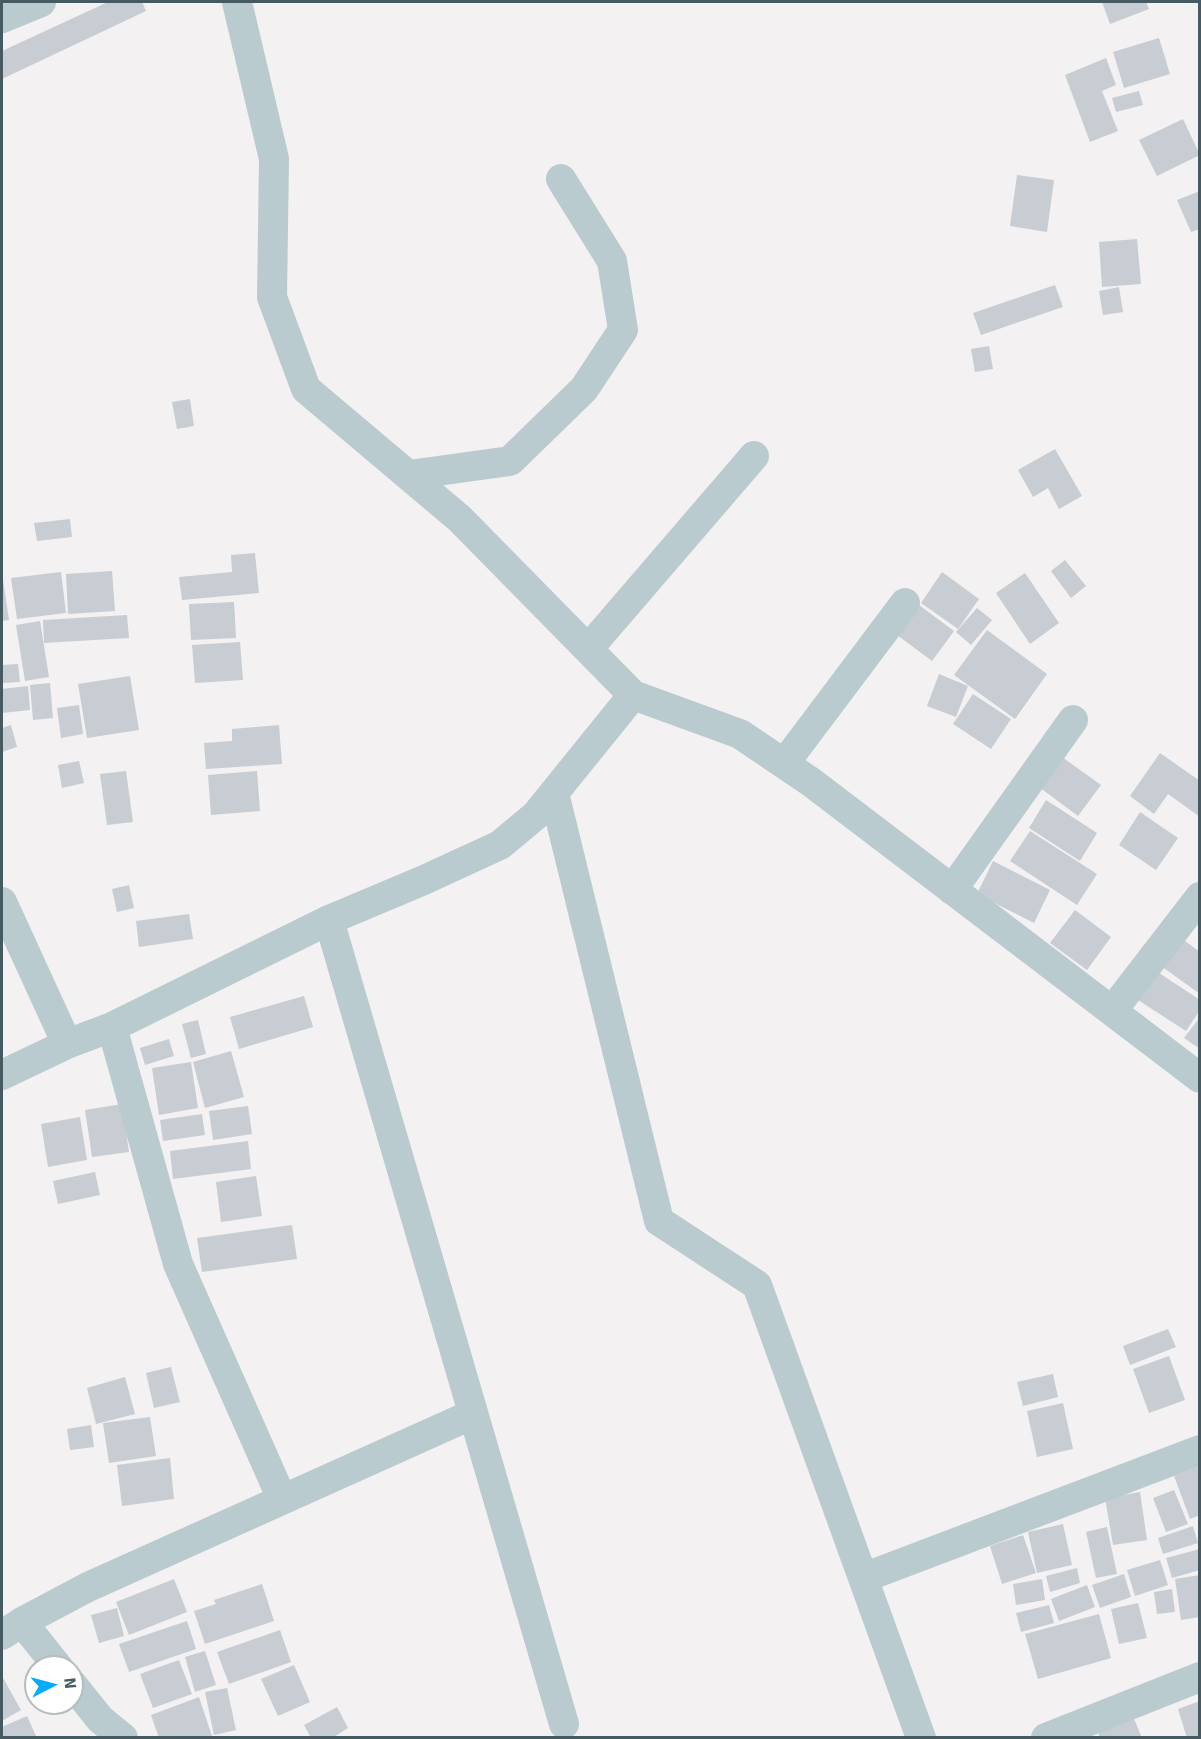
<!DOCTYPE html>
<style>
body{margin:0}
#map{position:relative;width:1201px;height:1739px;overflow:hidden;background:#f3f1f1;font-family:Signika,sans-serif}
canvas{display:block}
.frame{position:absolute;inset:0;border:3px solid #465b61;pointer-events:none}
.north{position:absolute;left:24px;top:1655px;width:60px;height:60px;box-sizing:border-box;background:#fff;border:2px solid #b5bdc0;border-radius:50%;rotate:84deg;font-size:16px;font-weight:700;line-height:24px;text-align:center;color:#465b61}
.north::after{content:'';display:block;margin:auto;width:21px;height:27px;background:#05acf9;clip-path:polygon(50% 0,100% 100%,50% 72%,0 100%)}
</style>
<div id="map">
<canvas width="1201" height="1739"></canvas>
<div class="frame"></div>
<div class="north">N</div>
</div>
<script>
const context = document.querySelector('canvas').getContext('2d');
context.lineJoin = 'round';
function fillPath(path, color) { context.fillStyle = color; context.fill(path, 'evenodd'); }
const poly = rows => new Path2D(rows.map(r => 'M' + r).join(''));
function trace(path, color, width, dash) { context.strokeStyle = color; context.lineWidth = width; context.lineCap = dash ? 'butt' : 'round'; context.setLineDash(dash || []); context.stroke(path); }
const building = poly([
 [108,2,142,2,146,11,2,79,2,51],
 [1102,2,1146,2,1149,9,1110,24],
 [1159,38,1170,74,1124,88,1113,52],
 [1106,58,1116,85,1102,91,1118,131,1090,142,1065,75],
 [1139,91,1143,105,1116,112,1112,98],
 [1183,119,1200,155,1157,176,1139,140],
 [1017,175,1054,180,1047,232,1010,226],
 [1200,191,1200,229,1191,232,1177,200],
 [1137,239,1141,284,1102,287,1099,242],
 [1055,285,1063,307,981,335,973,313],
 [1119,287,1123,312,1103,315,1099,291],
 [989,346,993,369,975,372,971,349],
 [190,399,194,426,177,429,172,402],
 [1055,449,1082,496,1059,509,1048,488,1033,497,1018,470],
 [70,519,72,537,37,541,34,523],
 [255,553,259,593,182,600,179,577,232,572,231,555],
 [1065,560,1086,586,1071,598,1051,571],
 [112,571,115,611,68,614,66,574],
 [61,572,66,613,17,619,11,578],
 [942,572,979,599,958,629,921,603],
 [1025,573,1059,623,1030,644,996,593],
 [2,579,3,579,9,620,2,621],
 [234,602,236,638,191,640,189,604],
 [919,605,954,631,932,661,897,635],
 [977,608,992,620,971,645,956,632],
 [127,615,129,638,44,643,43,620],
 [40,621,49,677,25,681,16,625],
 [987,630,1047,674,1015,719,954,675],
 [240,642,243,680,195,683,192,645],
 [18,664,20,682,2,683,2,665],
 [939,674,968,686,956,717,927,706],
 [130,676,139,730,87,738,78,684],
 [50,683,53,718,33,720,30,685],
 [28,686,30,710,2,713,2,689],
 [973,694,1011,719,991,749,953,724],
 [79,705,83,734,61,738,57,708],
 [11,725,17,747,2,752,2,728],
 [279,725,282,764,206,769,204,743,232,741,232,729],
 [1160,753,1200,781,1200,817,1168,794,1154,814,1130,796],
 [1062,757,1101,785,1078,816,1039,787],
 [79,761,84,783,62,788,58,765],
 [126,771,133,822,107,825,100,774],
 [257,771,260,811,211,815,208,775],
 [1046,800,1097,833,1080,861,1029,828],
 [1140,812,1178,838,1156,870,1119,845],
 [1030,831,1097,874,1077,905,1010,861],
 [993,861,1050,890,1034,923,977,894],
 [129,885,134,908,117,912,112,889],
 [1075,910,1111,937,1087,970,1050,943],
 [189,914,193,939,139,947,136,921],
 [1181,938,1200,952,1200,994,1161,966],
 [1156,971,1200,1000,1200,1010,1186,1031,1138,1000],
 [304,996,313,1027,239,1049,230,1017],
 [1200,1017,1200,1049,1184,1038],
 [198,1020,206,1054,191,1058,182,1024],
 [169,1039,174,1056,145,1065,140,1048],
 [231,1051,244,1097,205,1108,193,1062],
 [191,1062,198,1108,159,1115,152,1068],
 [122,1104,129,1152,92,1157,85,1110],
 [248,1106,252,1134,213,1140,209,1111],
 [202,1114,205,1135,163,1141,160,1120],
 [80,1117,87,1160,48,1167,41,1124],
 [248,1141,251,1169,173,1179,170,1151],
 [95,1172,100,1195,58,1204,53,1181],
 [256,1176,262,1216,221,1222,216,1182],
 [292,1225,297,1259,202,1272,197,1238],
 [1168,1329,1176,1347,1130,1365,1123,1346],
 [1169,1356,1185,1400,1149,1413,1133,1369],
 [171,1367,180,1402,154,1408,146,1373],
 [1053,1374,1058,1397,1023,1406,1017,1382],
 [125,1377,135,1414,96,1424,87,1388],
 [1063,1403,1073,1449,1037,1457,1027,1411],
 [150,1417,156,1456,109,1463,103,1423],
 [91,1425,94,1447,70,1450,67,1429],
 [170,1458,174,1499,122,1506,117,1465],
 [1200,1466,1200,1515,1190,1519,1174,1476],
 [1174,1490,1188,1524,1166,1532,1153,1498],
 [1140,1492,1147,1540,1113,1545,1105,1498],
 [1063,1524,1072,1565,1037,1573,1028,1532],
 [1193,1526,1198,1543,1163,1554,1158,1538],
 [1107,1527,1117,1574,1096,1578,1086,1532],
 [1023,1535,1036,1573,1002,1584,990,1546],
 [1200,1549,1200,1570,1172,1578,1166,1558],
 [1160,1560,1168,1585,1135,1596,1127,1570],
 [1077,1568,1080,1583,1050,1592,1046,1576],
 [1124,1574,1131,1597,1100,1608,1092,1585],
 [1200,1575,1200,1617,1181,1620,1175,1579],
 [174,1579,187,1612,129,1635,116,1602],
 [1042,1579,1045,1600,1016,1605,1013,1584],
 [262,1584,274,1621,205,1644,194,1611,216,1604,214,1600],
 [1087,1585,1095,1607,1059,1621,1051,1599],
 [1172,1589,1175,1612,1157,1614,1154,1592],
 [1138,1603,1147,1638,1119,1644,1111,1609],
 [1049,1605,1054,1623,1021,1632,1016,1613],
 [117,1608,124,1636,99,1643,91,1615],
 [1099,1614,1111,1658,1038,1679,1025,1634],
 [187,1621,196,1649,129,1672,119,1644],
 [280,1630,291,1662,229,1684,217,1652],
 [205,1651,216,1685,195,1692,185,1657],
 [179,1660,192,1694,153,1708,140,1674],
 [294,1665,310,1702,278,1716,261,1679],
 [2,1676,21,1710,2,1721],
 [227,1688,236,1730,214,1735,205,1692],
 [199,1697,212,1736,208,1738,159,1738,151,1715],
 [1200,1701,1200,1738,1187,1738,1178,1709],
 [337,1707,348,1728,332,1738,311,1738,304,1725],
 [1132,1714,1142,1738,1100,1738,1097,1729],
 [27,1716,37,1738,2,1738,2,1727]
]);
const street = poly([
 [237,2,274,159,272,297,306,389,460,519,633,695,740,734,811,782,1200,1078],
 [2,18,41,2],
 [409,475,510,461,584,389,623,330,612,261,561,179],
 [588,649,754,456],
 [784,764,905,603],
 [554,793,659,1221,757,1285,921,1738],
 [952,890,1073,720],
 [2,902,67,1044],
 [329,920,564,1724],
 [1112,1011,1200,897],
 [112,1027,178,1264,282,1499],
 [2,1075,67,1044,112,1027,329,920,424,880,500,845,536,815,633,695],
 [863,1578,1200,1450],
 [22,1622,58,1667],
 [2,1635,22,1622,88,1587,473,1414],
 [72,1684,100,1719,123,1738],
 [1046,1738,1200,1677]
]);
fillPath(building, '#c7cdd2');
trace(street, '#bacbcf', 30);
</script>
